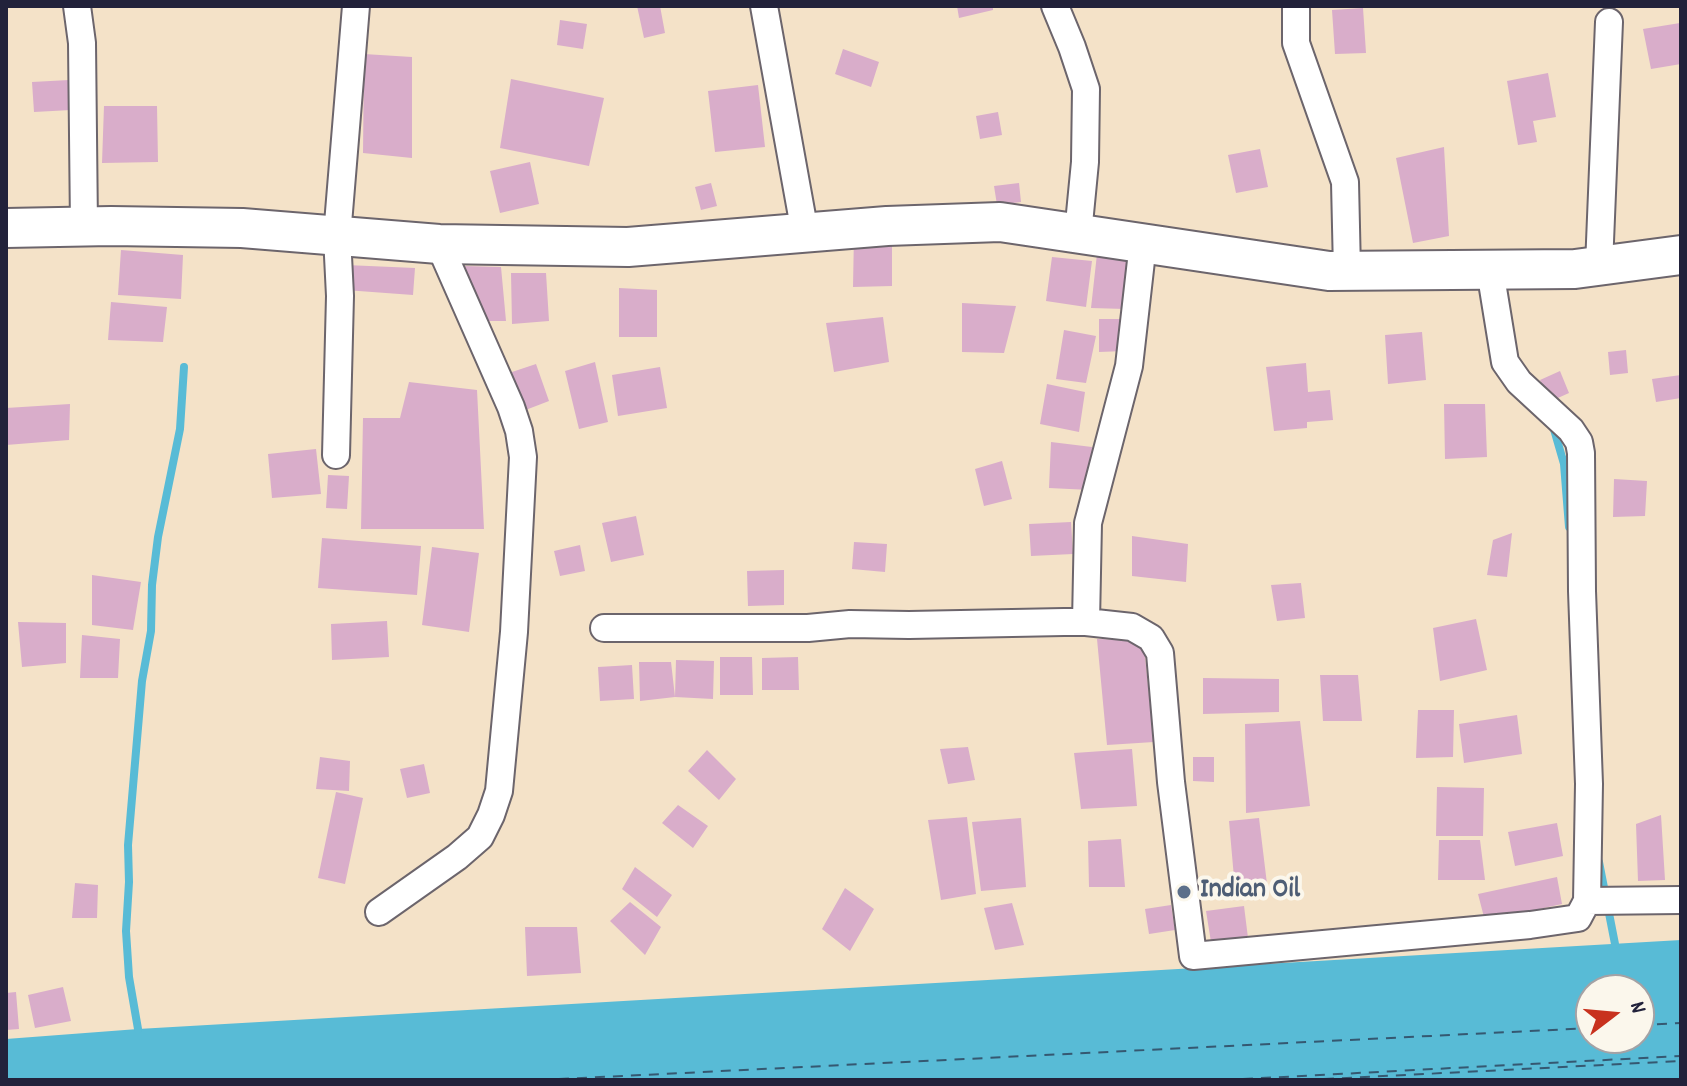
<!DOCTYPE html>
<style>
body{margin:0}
#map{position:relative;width:1687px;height:1086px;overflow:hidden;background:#f4e2c8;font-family:Dekko,sans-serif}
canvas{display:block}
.frame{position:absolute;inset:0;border:8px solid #22223b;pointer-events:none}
.north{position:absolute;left:1575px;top:974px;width:80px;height:80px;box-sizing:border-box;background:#fbf7ec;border:2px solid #a4a2a5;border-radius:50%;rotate:74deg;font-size:22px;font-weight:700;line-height:32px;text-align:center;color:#22223b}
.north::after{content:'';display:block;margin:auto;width:28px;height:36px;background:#c8321e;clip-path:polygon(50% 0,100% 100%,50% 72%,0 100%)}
</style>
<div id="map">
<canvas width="1687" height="1086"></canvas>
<div class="frame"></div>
<div class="north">N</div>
</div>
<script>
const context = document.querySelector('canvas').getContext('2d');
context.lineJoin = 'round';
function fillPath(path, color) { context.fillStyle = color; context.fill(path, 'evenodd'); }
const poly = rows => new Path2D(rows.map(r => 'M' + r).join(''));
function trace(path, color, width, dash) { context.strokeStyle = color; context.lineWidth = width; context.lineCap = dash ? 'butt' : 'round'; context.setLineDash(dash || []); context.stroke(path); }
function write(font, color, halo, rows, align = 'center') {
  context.font = font + ' Dekko,sans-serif'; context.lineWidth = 8; context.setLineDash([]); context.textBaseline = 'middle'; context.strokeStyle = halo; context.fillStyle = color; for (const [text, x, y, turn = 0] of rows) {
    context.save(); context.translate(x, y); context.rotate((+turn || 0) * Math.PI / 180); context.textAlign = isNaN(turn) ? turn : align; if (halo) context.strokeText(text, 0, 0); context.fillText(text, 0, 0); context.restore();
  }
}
const water = poly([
 [1681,940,1681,1080,6,1080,6,1039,138,1029],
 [1591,990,1639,990,1639,1038,1591,1038]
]);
const stream = poly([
 [1553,426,1564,464,1569,527],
 [1599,862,1615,944],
 [138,1029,129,977,126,931,129,882,128,845,142,681,151,631,152,585,158,537,180,429,184,367]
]);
const ferry = poly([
 [1639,1025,1681,1023],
 [541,1080,1591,1028],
 [1225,1080,1681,1056],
 [1306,1080,1681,1061]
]);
const building = poly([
 [637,6,660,6,665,33,644,38],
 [957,6,993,6,993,10,959,18],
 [1363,8,1366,53,1335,54,1332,10],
 [560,20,587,24,583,49,557,45],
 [1680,23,1681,64,1651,69,1643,29],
 [843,49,879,62,871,87,835,74],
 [364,54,412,57,412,158,363,153],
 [1548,73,1556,117,1533,121,1537,142,1518,145,1507,81],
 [511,79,604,98,589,166,500,148],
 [69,80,71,110,34,112,32,82],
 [758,85,765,147,715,152,708,91],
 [104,106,157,106,158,162,102,163],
 [998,112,1002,135,980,139,976,116],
 [1444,147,1449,236,1413,243,1396,158],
 [1260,149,1268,187,1236,193,1228,155],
 [530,162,539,204,500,213,490,171],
 [711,183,717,206,701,210,695,187],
 [1019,183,1021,202,997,205,994,186],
 [892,232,892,286,853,287,854,234],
 [1098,245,1131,248,1125,309,1091,308],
 [121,250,183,255,181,299,118,295],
 [1052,257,1092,261,1086,307,1046,301],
 [346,265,415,268,413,295,345,290],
 [465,266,501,267,506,321,478,321],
 [511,273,546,273,549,321,512,324],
 [619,288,657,290,657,337,619,337],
 [111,302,167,307,163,342,108,340],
 [962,303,1016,306,1004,353,962,352],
 [883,317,889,362,834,372,826,323],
 [1099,319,1125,319,1125,351,1099,352],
 [1064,330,1096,336,1086,383,1056,379],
 [1422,332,1426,380,1388,384,1385,335],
 [1626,350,1628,373,1610,375,1608,352],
 [595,362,608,422,579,429,565,371],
 [1306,363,1308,392,1330,390,1333,420,1307,422,1307,428,1274,431,1266,367],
 [536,364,549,401,523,411,509,373],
 [660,367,667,408,618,416,612,375],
 [1560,371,1569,393,1549,402,1540,380],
 [1681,375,1681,398,1656,402,1652,379],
 [409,382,477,390,484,529,361,529,363,418,400,418],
 [1047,384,1085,392,1079,432,1040,424],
 [70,404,69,440,6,445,6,408],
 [1444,404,1485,404,1487,457,1445,459],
 [1051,442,1092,447,1090,490,1049,488],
 [316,449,321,494,272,498,268,454],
 [1002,461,1012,499,984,506,975,469],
 [328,475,349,476,347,509,326,508],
 [1614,479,1647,481,1645,516,1613,517],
 [636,516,644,555,611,562,602,523],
 [1071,522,1073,554,1031,556,1029,524],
 [1512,533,1507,577,1487,575,1493,540],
 [1132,536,1188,544,1186,582,1132,576],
 [322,538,421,546,417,595,318,588],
 [854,542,887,544,885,572,852,569],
 [580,545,585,571,560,576,554,551],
 [432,547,479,553,469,632,422,625],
 [784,570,784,605,748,606,747,571],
 [92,575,141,582,133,630,92,625],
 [1301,583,1305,618,1277,621,1271,585],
 [1476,619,1487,670,1440,681,1433,628],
 [387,621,389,657,332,660,331,624],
 [18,622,66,623,66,663,22,667],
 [82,635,120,639,118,678,80,678],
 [1143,638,1154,742,1107,745,1097,639,1141,640],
 [720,657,752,657,753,695,720,695],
 [798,657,799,690,762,690,762,658],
 [676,660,714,661,713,699,675,697,640,701,639,662,671,662,675,697],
 [632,665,634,699,600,701,598,667],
 [1320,675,1358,675,1362,721,1323,721],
 [1203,678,1279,679,1279,712,1203,714],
 [1418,710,1454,710,1453,757,1416,758],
 [1517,715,1522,754,1464,763,1459,724],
 [1300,721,1310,806,1246,813,1245,724],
 [968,747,975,780,948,784,940,749],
 [1132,749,1137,806,1081,809,1074,753],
 [707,750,736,779,719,800,688,771],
 [320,757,350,761,349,791,316,789],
 [1193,757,1214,757,1214,782,1193,781],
 [424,764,430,793,407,798,400,769],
 [1437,787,1484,788,1483,836,1436,836],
 [336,792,363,798,345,884,318,878],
 [678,805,708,826,693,848,662,823],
 [1661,815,1665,880,1638,881,1636,824],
 [967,817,976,894,941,900,928,820],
 [1021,818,1026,887,981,891,972,822],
 [1259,818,1267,884,1235,889,1229,821],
 [1557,823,1563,856,1515,866,1508,832],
 [1121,839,1125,887,1089,887,1088,841],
 [1439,840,1480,840,1485,880,1438,880],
 [635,867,672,895,657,917,622,889],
 [1557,877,1562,904,1485,921,1478,894],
 [75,883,98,885,97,918,72,918],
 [845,888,874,909,850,951,822,929],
 [630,902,661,927,645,955,610,921],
 [1012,903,1024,945,995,950,984,908],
 [1171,905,1175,930,1149,934,1145,909],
 [1244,906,1248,938,1211,942,1206,911],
 [525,927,577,927,581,973,527,976],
 [63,987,71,1021,35,1028,28,995],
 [16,992,19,1029,6,1030,6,993]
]);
const street = poly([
 [77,6,82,43,84,227],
 [764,6,805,233],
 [1055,6,1072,47,1086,89,1085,162,1078,234],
 [1296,6,1296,43,1345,182,1347,271],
 [1599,266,1609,22],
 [336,455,340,296,337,236,356,6],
 [1086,622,1088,523,1129,366,1143,243],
 [604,628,808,628,850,624,909,625,1064,622,1086,622,1132,627,1151,638,1160,653,1171,782,1193,956,1530,925,1578,918,1587,901,1589,784,1582,591,1581,453,1579,442,1571,430,1519,382,1505,362,1490,270],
 [1587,901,1681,900],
 [379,912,457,857,480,837,491,815,499,791,514,632,523,457,519,431,511,407,439,244]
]);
const secondary = poly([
 [6,228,111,226,242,228,439,244,628,247,887,226,1000,222,1329,271,1575,269,1681,255]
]);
const markers = [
 [1184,892,8,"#5c6f8a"]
];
const serviceNames = [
 ["Indian Oil",1200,892]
];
fillPath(water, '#58bbd6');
trace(stream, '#58bbd6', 8);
trace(ferry, '#355871', 2, [10, 8]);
fillPath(building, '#d9adca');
trace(street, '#6c656c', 30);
trace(secondary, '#6c656c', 42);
trace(street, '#fff', 26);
trace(secondary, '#fff', 38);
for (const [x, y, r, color] of markers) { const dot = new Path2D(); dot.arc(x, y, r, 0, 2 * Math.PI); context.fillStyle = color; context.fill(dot); trace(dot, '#fbf7ec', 3); }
write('bold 28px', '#4e5e75', '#fbf7ec', serviceNames, 'left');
</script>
